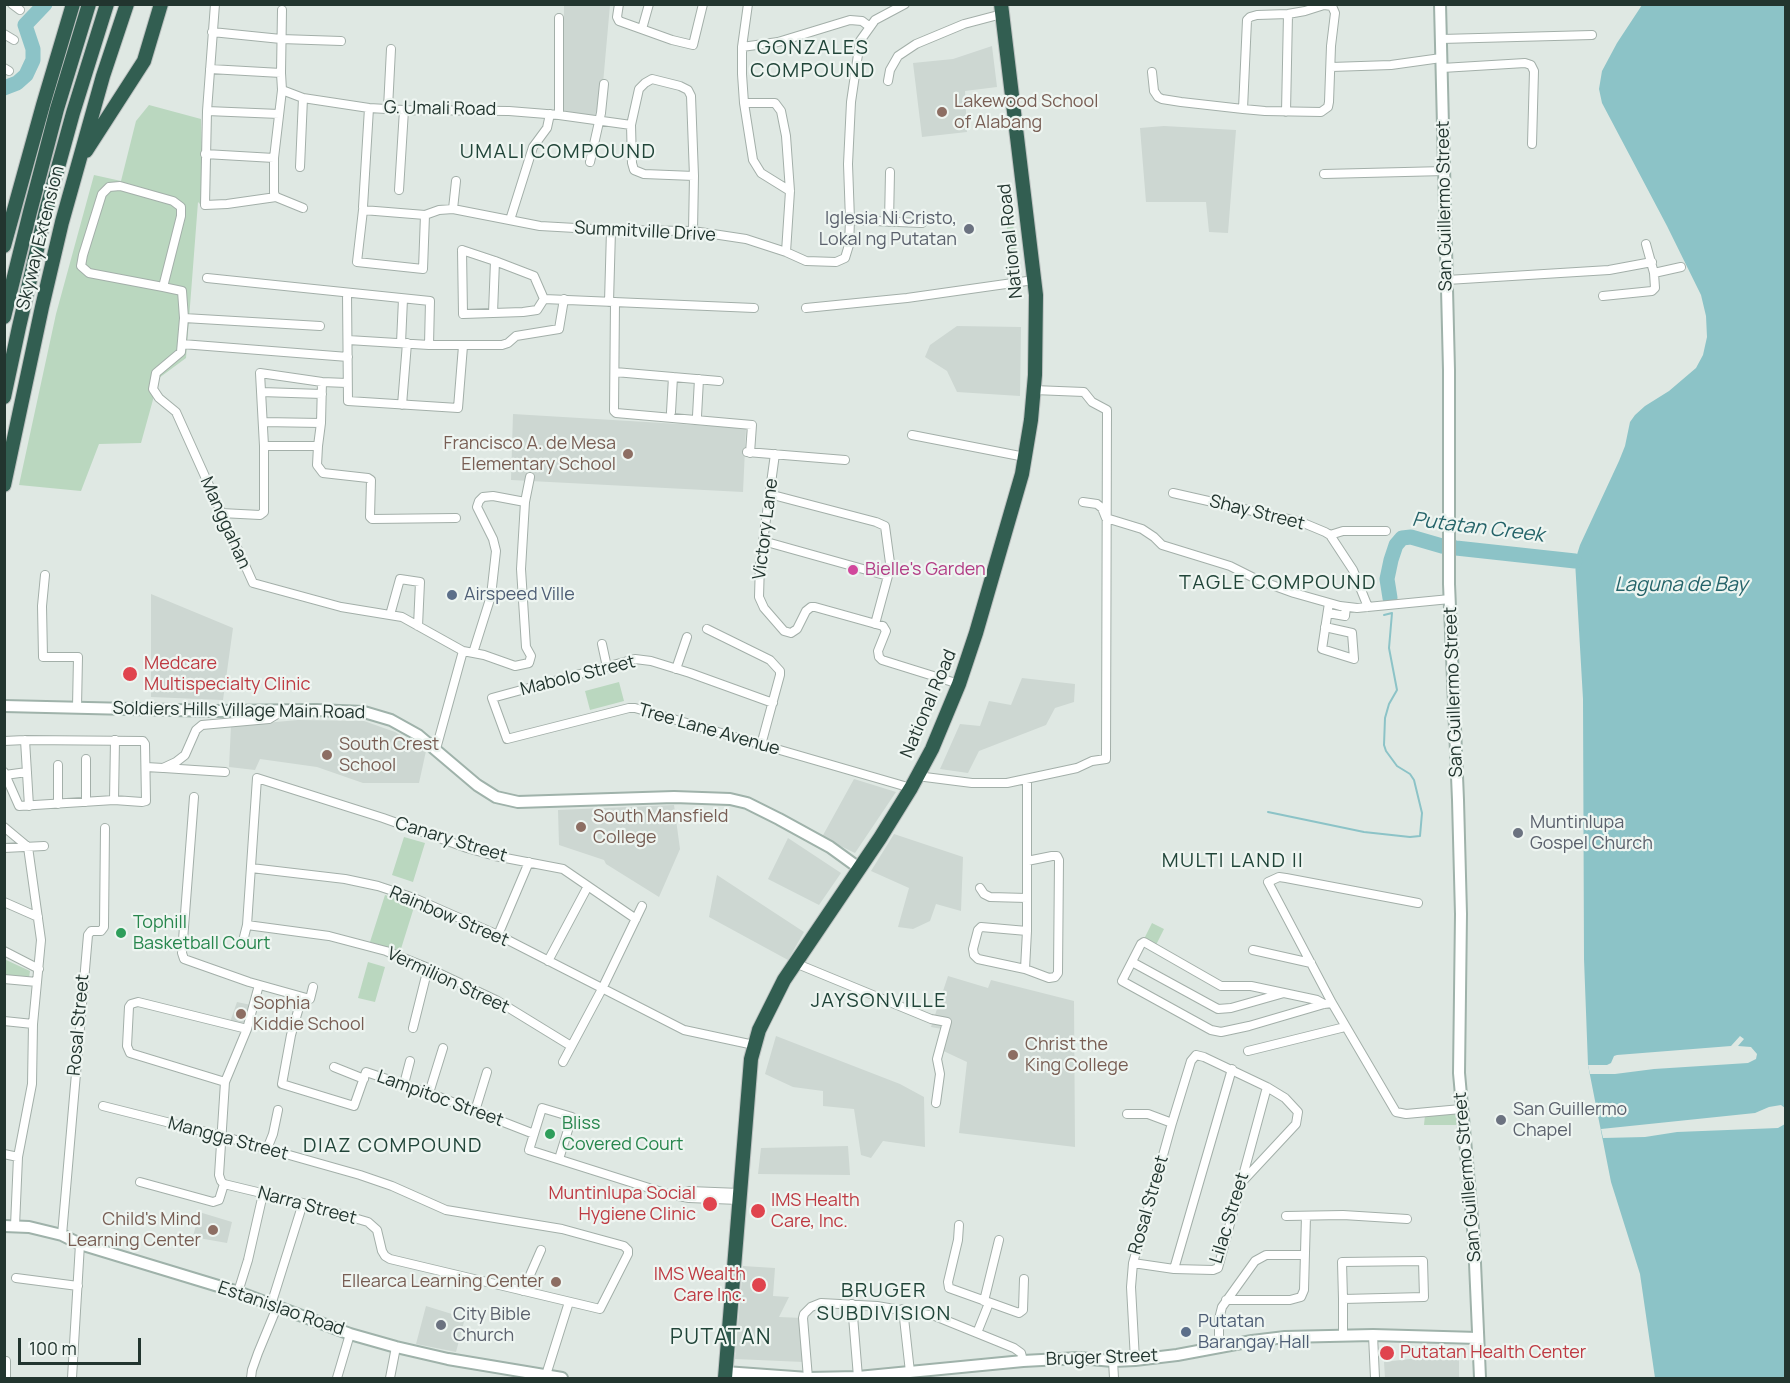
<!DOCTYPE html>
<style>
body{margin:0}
#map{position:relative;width:1790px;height:1383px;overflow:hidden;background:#dfe8e3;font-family:Manrope,sans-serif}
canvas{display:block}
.frame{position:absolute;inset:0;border:6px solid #22352f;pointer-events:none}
.scale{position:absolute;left:18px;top:1338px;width:123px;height:27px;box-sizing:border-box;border:3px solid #22352f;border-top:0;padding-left:8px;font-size:18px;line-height:21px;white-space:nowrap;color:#22352f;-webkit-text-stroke:4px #eef5f1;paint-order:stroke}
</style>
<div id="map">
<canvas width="1790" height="1383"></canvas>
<div class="frame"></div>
<div class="scale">100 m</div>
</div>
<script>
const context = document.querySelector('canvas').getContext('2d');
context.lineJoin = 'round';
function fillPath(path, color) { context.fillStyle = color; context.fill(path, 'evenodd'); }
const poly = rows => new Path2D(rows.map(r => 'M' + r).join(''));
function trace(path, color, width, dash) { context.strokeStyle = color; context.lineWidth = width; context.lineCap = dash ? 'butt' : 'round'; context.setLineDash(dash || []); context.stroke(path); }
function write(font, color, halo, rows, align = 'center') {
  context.font = font + ' Manrope,sans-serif'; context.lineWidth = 4.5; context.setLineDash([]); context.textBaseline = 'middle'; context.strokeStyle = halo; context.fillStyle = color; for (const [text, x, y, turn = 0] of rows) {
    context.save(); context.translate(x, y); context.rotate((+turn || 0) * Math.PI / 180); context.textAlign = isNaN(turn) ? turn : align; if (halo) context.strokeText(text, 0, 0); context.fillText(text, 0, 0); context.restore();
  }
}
const built = poly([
 [564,5,610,5,600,117,563,114],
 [992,46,997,87,965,91,967,132,922,137,913,63,953,59],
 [1164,126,1236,130,1228,233,1209,232,1206,202,1146,202,1140,128],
 [957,326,1021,327,1020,396,957,392,947,371,925,357,930,345],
 [513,414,746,428,743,492,511,480],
 [151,594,233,628,223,700,151,697],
 [1022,678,1075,684,1074,702,1055,708,1046,725,979,751,968,773,940,769,960,724,980,726,989,701,1011,705],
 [298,720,364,721,395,732,426,751,419,783,363,783,317,767,260,759,255,770,229,767,231,726],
 [854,779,896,792,855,853,822,837],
 [674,805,680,849,659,897,606,864,604,860,559,845,558,810],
 [894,834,963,857,961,911,936,904,930,921,913,929,898,927,909,888,871,871],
 [788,838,841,873,819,905,768,879],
 [717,875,804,932,788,960,709,917],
 [948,976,988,988,991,980,1074,1001,1075,1147,959,1133,967,1062,937,1048,942,1029,931,1027],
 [237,1002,251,1005,244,1025,230,1022],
 [776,1036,900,1084,924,1097,925,1147,883,1141,871,1158,861,1155,854,1109,823,1106,823,1091,793,1087,765,1074],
 [848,1146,850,1175,758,1174,761,1148],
 [199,1212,232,1222,227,1243,193,1237],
 [743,1266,775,1268,773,1296,789,1297,779,1317,802,1318,804,1362,735,1359],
 [426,1306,465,1318,456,1352,416,1344],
 [1459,1356,1459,1378,1385,1378,1384,1362,1427,1357]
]);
const green = poly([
 [149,105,201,119,203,207,198,202,186,358,159,378,141,443,99,444,81,491,19,485,56,314,94,175,121,181,136,121],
 [1004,192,1010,192,1016,253,1009,252],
 [619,682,624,701,590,710,585,691],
 [404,837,425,843,413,882,392,875],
 [385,895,415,904,400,952,370,942],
 [1152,923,1164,929,1156,945,1144,939],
 [4,959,30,971,29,978,5,976],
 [368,962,385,967,375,1002,358,998],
 [1457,1114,1457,1125,1424,1125,1425,1115]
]);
const water = poly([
 [1642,5,1785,5,1785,1378,1655,1378,1640,1274,1611,1182,1588,1065,1584,959,1583,699,1575,561,1580,545,1619,461,1625,446,1630,422,1635,415,1645,406,1669,391,1696,368,1703,355,1707,337,1706,316,1701,295,1667,226,1602,103,1599,89,1602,71,1617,43]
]);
const pier = poly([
 [1740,1036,1744,1039,1738,1046,1751,1047,1757,1054,1756,1059,1748,1063,1654,1069,1615,1074,1590,1074,1588,1065,1607,1065,1611,1063,1614,1056,1617,1055,1731,1046],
 [1781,1105,1785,1108,1785,1124,1778,1128,1677,1132,1645,1137,1603,1138,1601,1129,1755,1113,1769,1107]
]);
const stream = poly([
 [1268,812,1364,832,1410,837,1420,836,1422,813,1414,780,1410,774,1397,766,1386,751,1384,745,1385,718,1389,704,1397,690,1389,648,1392,613,1384,615]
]);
const river = poly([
 [4,88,17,83,26,75,33,60,33,49,25,25,45,4],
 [1390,598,1387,579,1391,560,1396,545,1402,538,1411,537,1442,546,1456,548,1575,561]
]);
const street = poly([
 [12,4,20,10],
 [215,4,207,111,205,205,227,204,276,197],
 [619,4,617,17,619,21,672,40,693,45,703,4],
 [748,4,742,47,742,74,744,103,753,160,761,173,790,191],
 [282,10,281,73,282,90,274,158,274,193,276,197,303,208],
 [559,18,559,115],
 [642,29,649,4],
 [212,32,281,39,341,41],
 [4,34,14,40],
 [1441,39,1592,35],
 [742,47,778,42,850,20,862,21,870,27],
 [1331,67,1391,65,1441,58],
 [4,68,9,71],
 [1442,68,1525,63,1531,65,1534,71,1532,144],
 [210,69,281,73],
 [1152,72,1154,91,1158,97,1162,99,1181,102,1243,109,1265,111,1321,112,1328,107,1329,102,1331,46,1335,13,1332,6,1324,5,1305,11,1288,14,1257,15,1250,17,1247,20,1243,109],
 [888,81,890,70,898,56,916,44,964,24,1002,14],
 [282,90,303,98,369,108,404,110,509,111,559,115,631,125],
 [744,103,775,103,781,111,786,136,790,191,786,252],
 [388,108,391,49],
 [207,111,279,114],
 [1286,112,1288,14],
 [205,154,274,158],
 [590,162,601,113,604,84],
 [300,167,303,98],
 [1324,174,1445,171],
 [399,190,404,110],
 [363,207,369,108],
 [453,209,456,181],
 [425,215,363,210,357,262,423,269,425,215,439,210,453,209,540,226,611,230,693,231,746,239,786,252,806,261,836,262,845,258,849,245,850,220,848,164,851,102,860,41,875,20,905,4],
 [510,220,533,147,547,128,550,114],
 [850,220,922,223],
 [889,222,890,172],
 [693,231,694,176,691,96,688,90,680,86,652,79,645,83,639,89,631,125,632,163,634,170,644,174,694,176],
 [462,250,495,261,534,276,544,299,537,310,523,312,463,314,462,250],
 [1654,273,1681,267],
 [207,278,430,301,429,345],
 [1447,280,1609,270,1652,262],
 [163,287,181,216,181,207,173,201,120,186,109,187,102,194,83,255,81,266,89,273,163,287,182,291,184,318,181,352,156,373,153,389,159,398,176,412,253,583,341,607,402,617,463,651,484,655,515,666,529,663,531,656,526,647,521,569,525,502,530,477],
 [347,294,348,401,458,408,463,346],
 [1603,296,1652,291,1655,288,1654,273,1646,244],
 [544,299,754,308],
 [609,302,611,230],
 [615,302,614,411,616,413,752,425,750,453],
 [806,308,907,298,1034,280],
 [493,313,495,261],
 [184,318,320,326],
 [348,340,429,345,502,345,508,343,516,336,559,329,564,299],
 [401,343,403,299],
 [182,344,348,357],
 [615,372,719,381],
 [322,382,321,423,318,446,264,446,260,373,322,382,347,383],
 [261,392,322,394],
 [402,405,407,343],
 [671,412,673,377],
 [697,416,699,379],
 [263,422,321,423],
 [912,435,1025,457],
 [318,446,317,465,323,473,368,478,371,480,370,517,372,519,456,518],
 [747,452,845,460],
 [775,454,760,563,759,597,764,608,784,631,791,633,797,629,806,611,811,607,815,607,883,626,886,631,878,651,879,657,882,660,959,684],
 [1173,493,1301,522,1325,532,1330,535,1353,570,1368,607],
 [769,494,876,522,885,526,890,563,888,576,875,624],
 [1083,502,1097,504,1102,508,1106,518,1142,529,1154,537,1162,545,1230,566,1258,580,1294,593,1340,606,1357,608,1450,599],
 [221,513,260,515,264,512,264,446],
 [1330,535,1343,531,1386,531],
 [763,541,888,576],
 [45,575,42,606,43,657,78,657,77,707],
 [1328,613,1345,616,1346,607],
 [390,615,400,579,420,582,418,626],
 [1325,627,1352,633,1354,659,1322,649,1329,603],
 [707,629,770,660,780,671,780,675,761,745],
 [602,644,607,667],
 [473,653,491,596,496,551,493,539,477,507,479,501,483,497,493,496,525,502],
 [676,669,687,637],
 [773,703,690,673,651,661,635,659,492,698,507,739,629,708,635,708,911,788],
 [25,740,29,806],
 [4,741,25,740,143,741,145,744,146,801,142,802,114,800,19,806,4,772],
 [436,749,463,651],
 [86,759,86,802],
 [146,767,163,768,176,762,185,755,196,730,202,725,269,719,282,711],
 [164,768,225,772],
 [5,775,27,772],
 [917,776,972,783,1007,783,1077,768,1092,761,1106,759,1107,410,1092,402,1084,392,1034,390],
 [194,797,182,953,184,959,249,982,310,999,313,987],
 [114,800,115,740],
 [58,804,58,765],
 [4,827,28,847,41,940,33,1024,32,1084,18,1157,15,1226],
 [4,848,44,846],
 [251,868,345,879,378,886,414,898,498,935,684,1030,754,1045],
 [980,888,984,894,990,897,1027,898],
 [4,902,38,917],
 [1418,903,1286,878,1279,877,1268,882,1332,1003,1396,1112,1406,1114,1461,1109],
 [247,925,329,936,386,951,428,968,496,1000,571,1046],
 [1027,931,981,927,978,930,973,949,974,955,978,959,1025,969,1049,978,1055,977,1058,973,1059,860,1057,856,1052,856,1027,861],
 [498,935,529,862],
 [243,941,247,925,257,778,383,818,467,848,495,856,563,869,636,919],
 [1253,950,1311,963],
 [4,951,39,969],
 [548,961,588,886],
 [1132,962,1218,1009,1231,1008,1284,993],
 [795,963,931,1019,947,1022,937,1059,940,1074,936,1103],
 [1025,969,1027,931,1027,779],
 [4,979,37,982],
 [302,997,291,1035,282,1084,354,1106,366,1072,429,1093,534,1134],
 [1324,1004,1317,1000,1251,986,1221,986,1144,942,1141,944,1122,981,1211,1030,1221,1032,1249,1026,1324,1004,1332,1003],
 [4,1021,33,1024],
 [413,1028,428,968],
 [1248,1051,1345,1027],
 [563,1062,602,989,642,906],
 [334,1067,364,1079],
 [225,1082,130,1053,127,1046,129,1007,131,1004,138,1002,247,1029],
 [404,1084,410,1061],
 [429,1093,443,1048],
 [103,1106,222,1136,360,1175,392,1186,446,1210,562,1229,624,1246,628,1250,628,1254,600,1309,390,1259,385,1256,382,1251,377,1230,368,1222,303,1203,224,1184],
 [475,1111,487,1072],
 [1127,1114,1148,1114,1172,1123],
 [267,1149,273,1134,278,1110],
 [4,1154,18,1157],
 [559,1159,572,1117,542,1108,529,1150,668,1194,689,1198,739,1200],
 [140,1182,213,1202,219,1200,224,1184],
 [224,1184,221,1181,219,1175,225,1082,247,1029,259,985],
 [678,1195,689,1191,740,1193],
 [1286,1216,1343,1215,1407,1219],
 [959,1225,958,1240,948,1282,949,1288,1019,1313,1023,1310,1024,1279],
 [62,1235,88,935,91,931,101,931,104,927,105,828],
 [1133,1263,1174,1269,1213,1270,1218,1268,1267,1087],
 [1174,1269,1232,1069],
 [16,1278,78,1286],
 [523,1291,541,1250],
 [238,1292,248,1260,263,1194],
 [1343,1299,1424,1297,1423,1261,1342,1262,1343,1299,1343,1335],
 [1226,1300,1290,1300,1301,1297,1304,1290,1306,1216],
 [984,1301,999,1240],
 [852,1304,858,1377],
 [271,1305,303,1203],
 [903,1309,910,1372],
 [977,1333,989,1303],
 [1373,1335,1375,1378],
 [1219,1347,1219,1319,1222,1307,1255,1261,1266,1255,1305,1255],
 [1135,1360,1131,1287,1133,1263,1172,1123,1191,1061,1196,1055,1204,1057,1267,1087,1285,1098,1298,1112,1296,1124,1241,1183],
 [4,1361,6,1361,6,1378],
 [1113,1361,1114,1378],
 [546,1375,569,1302],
 [72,1378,80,1244],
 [251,1378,252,1370,258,1353,277,1307],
 [337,1378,350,1334],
 [390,1378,396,1347],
 [808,1378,803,1318,804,1314,811,1307,821,1303,877,1306,935,1316,1014,1348,1021,1353,1023,1361]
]);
const secondary = poly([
 [1440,4,1449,370,1449,584,1458,800,1461,914,1459,1073,1474,1240,1480,1378],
 [4,706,214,711,316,710,364,712,391,720,418,735,477,785,496,797,518,802,674,797,730,799,747,803,779,819,830,847,859,868],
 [4,1226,29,1227,62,1235,80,1244,238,1292,350,1334,396,1347,448,1359,562,1378],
 [725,1372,808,1378,858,1377,1023,1361,1079,1358,1113,1361,1135,1360,1177,1355,1252,1341,1285,1337,1373,1335,1478,1338]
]);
const highway = poly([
 [86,151,144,61,161,4],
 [4,246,43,105,73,4],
 [4,317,30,212,57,109,89,4],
 [4,397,19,327,46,211,73,113,107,4],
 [4,485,42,307,62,222,103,76,127,4],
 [725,1378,751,1059,759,1030,784,980,880,838,911,788,932,749,959,684,976,633,1022,474,1031,420,1035,375,1036,295,1001,4]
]);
const markers = [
 [942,112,6,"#8d6e63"],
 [969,229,6,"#6b7280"],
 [628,454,6,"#8d6e63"],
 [853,570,6,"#d1479c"],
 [452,595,6,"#5c6f8a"],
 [130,674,8,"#e0444e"],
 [327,755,6,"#8d6e63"],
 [581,827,6,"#8d6e63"],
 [1518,833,6,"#6b7280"],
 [121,933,6,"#2e9e5b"],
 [241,1014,6,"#8d6e63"],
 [1013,1055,6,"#8d6e63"],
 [1501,1120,6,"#6b7280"],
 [550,1134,6,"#2e9e5b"],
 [710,1204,8,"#e0444e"],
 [758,1211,8,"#e0444e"],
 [213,1230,6,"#8d6e63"],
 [556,1282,6,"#8d6e63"],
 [759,1285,8,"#e0444e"],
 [441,1325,6,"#6b7280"],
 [1186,1332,6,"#5c6f8a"],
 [1387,1353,8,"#e0444e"]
];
const educationNames = [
 ["Lakewood School",954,102],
 ["of Alabang",954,123],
 ["Francisco A. de Mesa",616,444,"right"],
 ["Elementary School",616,465,"right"],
 ["South Crest",339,745],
 ["School",339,766],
 ["South Mansfield",593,817],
 ["College",593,838],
 ["Sophia",253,1004],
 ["Kiddie School",253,1025],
 ["Christ the",1025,1045],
 ["King College",1025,1066],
 ["Child's Mind",201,1220,"right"],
 ["Learning Center",201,1241,"right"],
 ["Ellearca Learning Center",544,1282,"right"]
];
const streetNames = [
 ["G. Umali Road",440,109,1],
 ["San Guillermo Street",1445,206,-91],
 ["Summitville Drive",645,232,3],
 ["Skyway Extension",41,238,-76],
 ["National Road",1011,241,-96],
 ["Shay Street",1257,513,14],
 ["Manggahan",225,523,66],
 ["Victory Lane",766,529,-83],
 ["Mabolo Street",578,676,-14],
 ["San Guillermo Street",1454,692,-92],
 ["National Road",929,704,-67],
 ["Soldiers Hills Village Main Road",239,711,1],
 ["Tree Lane Avenue",709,730,16],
 ["Canary Street",451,840,17],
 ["Rainbow Street",449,917,23],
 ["Vermilion Street",448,981,25],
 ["Rosal Street",79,1025,-85],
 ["Lampitoc Street",440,1099,20],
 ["Mangga Street",228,1139,15],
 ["San Guillermo Street",1468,1177,-95],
 ["Rosal Street",1149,1205,-74],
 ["Narra Street",307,1206,15],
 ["Lilac Street",1230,1218,-73],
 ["Estanislao Road",281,1309,19],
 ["Bruger Street",1102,1358,-2]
];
const worshipNames = [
 ["Iglesia Ni Cristo,",957,219,"right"],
 ["Lokal ng Putatan",957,240,"right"],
 ["Muntinlupa",1530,823],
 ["Gospel Church",1530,844],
 ["San Guillermo",1513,1110],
 ["Chapel",1513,1131],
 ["City Bible",453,1315],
 ["Church",453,1336]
];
const hotelNames = [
 ["Bielle's Garden",865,570]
];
const serviceNames = [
 ["Airspeed Ville",464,595],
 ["Putatan",1198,1322],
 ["Barangay Hall",1198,1343]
];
const healthNames = [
 ["Medcare",144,664],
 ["Multispecialty Clinic",144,685],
 ["Muntinlupa Social",696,1194,"right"],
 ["Hygiene Clinic",696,1215,"right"],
 ["IMS Health",771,1201],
 ["Care, Inc.",771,1222],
 ["IMS Wealth",746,1275,"right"],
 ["Care Inc.",746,1296,"right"],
 ["Putatan Health Center",1400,1353]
];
const leisureNames = [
 ["Tophill",133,923],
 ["Basketball Court",133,944],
 ["Bliss",562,1124],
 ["Covered Court",562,1145]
];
const neighbourhoodNames = [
 ["GONZALES",813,48],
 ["COMPOUND",813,71],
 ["UMALI COMPOUND",558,152],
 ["TAGLE COMPOUND",1278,583],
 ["MULTI LAND II",1233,861],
 ["JAYSONVILLE",879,1001],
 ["DIAZ COMPOUND",393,1146],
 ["BRUGER",884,1291],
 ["SUBDIVISION",884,1314]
];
const waterNames = [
 ["Putatan Creek",1478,528,7],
 ["Laguna de Bay",1681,585]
];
const quarterNames = [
 ["PUTATAN",721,1338]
];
fillPath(built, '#cdd7d2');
fillPath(green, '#bad7bf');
fillPath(water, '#8cc3c7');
fillPath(pier, '#dfe8e3');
trace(stream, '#8cc3c7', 2);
trace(river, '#8cc3c7', 15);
trace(street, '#a3afa9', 10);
trace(secondary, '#9fb2aa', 14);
trace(highway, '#bdc2c1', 16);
trace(street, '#fff', 8);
trace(secondary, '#fff', 10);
trace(highway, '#325e51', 14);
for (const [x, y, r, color] of markers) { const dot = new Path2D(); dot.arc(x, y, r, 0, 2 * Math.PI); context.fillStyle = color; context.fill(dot); trace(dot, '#eef5f1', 2); }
write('18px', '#785e54', '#eef5f1', educationNames, 'left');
write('18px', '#22352f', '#eef5f1', streetNames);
write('18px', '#5b616d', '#eef5f1', worshipNames, 'left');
write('18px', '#b23c85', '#eef5f1', hotelNames, 'left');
write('18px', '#4e5e75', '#eef5f1', serviceNames, 'left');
write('18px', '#be3a42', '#eef5f1', healthNames, 'left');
write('18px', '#27864d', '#eef5f1', leisureNames, 'left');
context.letterSpacing = '1.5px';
write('20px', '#214539', '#eef5f1', neighbourhoodNames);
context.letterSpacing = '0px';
write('italic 20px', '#246369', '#eef5f1', waterNames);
context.letterSpacing = '1.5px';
write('21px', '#214539', '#eef5f1', quarterNames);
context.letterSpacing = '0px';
</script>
